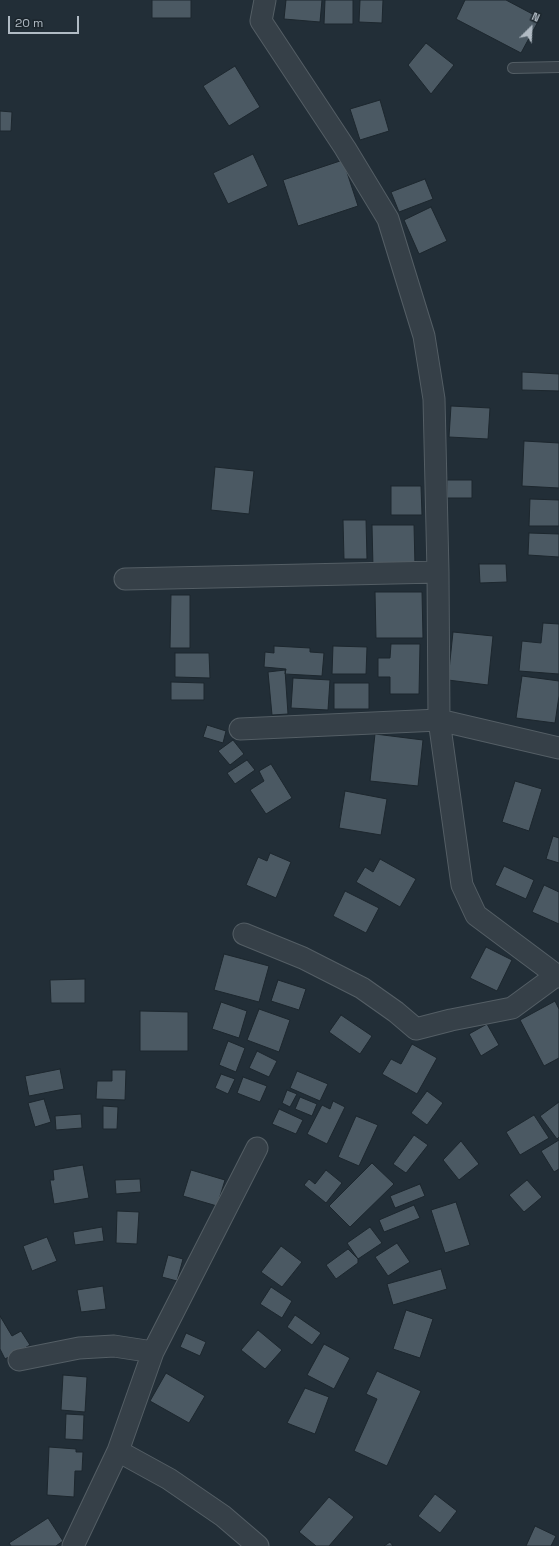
<!DOCTYPE html>
<style>
body{margin:0}
#map{position:relative;width:559px;height:1546px;overflow:hidden;background:#222e37;font-family:"Space Grotesk",sans-serif}
canvas{display:block}
.north{position:absolute;left:511px;top:8px;width:40px;height:40px;-webkit-text-stroke:3px #1b252c;paint-order:stroke;rotate:24deg;font-size:11px;font-weight:700;line-height:16px;text-align:center;color:#b1bbc4}
.north::after{content:'';display:block;margin:auto;width:14px;height:18px;background:#b1bbc4;clip-path:polygon(50% 0,100% 100%,50% 72%,0 100%)}
.scale{position:absolute;left:8px;top:16px;width:71px;height:18px;box-sizing:border-box;border:2px solid #b1bbc4;border-top:0;padding-left:5px;font-size:12px;line-height:14px;white-space:nowrap;color:#b1bbc4;-webkit-text-stroke:3px #1b252c;paint-order:stroke}
</style>
<div id="map">
<canvas width="559" height="1546"></canvas>
<div class="north">N</div>
<div class="scale">20 m</div>
</div>
<script>
const context = document.querySelector('canvas').getContext('2d');
context.lineJoin = 'round';
function fillPath(path, color) { context.fillStyle = color; context.fill(path, 'evenodd'); }
const poly = rows => new Path2D(rows.map(r => 'M' + r).join(''));
function trace(path, color, width, dash) { context.strokeStyle = color; context.lineWidth = width; context.lineCap = dash ? 'butt' : 'round'; context.setLineDash(dash || []); context.stroke(path); }
const building = poly([
 [152,0,191,0,191,18,152,18,152,0],
 [286,0,322,0,320,22,284,19,286,0],
 [325,0,353,0,353,24,324,24,325,0],
 [360,0,383,0,382,23,359,22,360,0],
 [465,0,506,0,540,18,521,53,456,19,465,0],
 [426,43,454,65,431,94,408,65,426,43],
 [235,66,260,107,229,126,203,86,235,66],
 [380,100,389,131,360,140,350,109,380,100],
 [0,111,12,112,11,131,0,131,0,111],
 [253,154,268,186,228,204,213,173,253,154],
 [343,160,358,206,298,226,283,180,343,160],
 [425,179,433,199,399,212,391,192,425,179],
 [431,207,447,241,419,254,404,220,431,207],
 [522,372,559,374,559,391,522,390,522,372],
 [451,406,490,408,488,439,449,437,451,406],
 [524,441,559,443,559,488,522,486,524,441],
 [215,467,254,471,249,514,211,510,215,467],
 [447,480,472,480,472,498,447,498,447,480],
 [391,486,421,486,422,515,391,515,391,486],
 [530,499,559,500,559,526,529,526,530,499],
 [343,520,366,520,367,559,344,559,343,520],
 [372,525,414,525,415,566,373,567,372,525],
 [529,533,559,534,559,557,528,555,529,533],
 [479,564,506,564,507,582,480,583,479,564],
 [375,592,422,592,423,638,376,638,375,592],
 [171,595,190,595,190,648,170,648,171,595],
 [543,623,559,624,559,674,519,671,522,641,541,643,543,623],
 [453,632,493,636,488,685,448,680,453,632],
 [391,644,420,644,419,694,390,694,390,677,378,677,378,658,390,658,391,644],
 [274,646,310,648,310,652,324,653,322,676,285,674,286,669,264,667,265,652,274,653,274,646],
 [333,646,367,647,366,674,332,674,333,646],
 [175,653,209,653,210,678,175,677,175,653],
 [285,670,288,714,272,715,268,672,285,670],
 [522,676,559,681,559,696,555,723,516,718,522,676],
 [293,678,330,680,328,710,291,708,293,678],
 [171,682,204,683,204,700,171,700,171,682],
 [334,683,369,683,369,709,334,709,334,683],
 [207,725,226,731,223,743,203,737,207,725],
 [375,734,423,740,418,786,370,781,375,734],
 [233,740,244,754,230,765,218,751,233,740],
 [247,760,255,770,235,784,227,773,247,760],
 [271,764,292,798,266,814,250,790,264,781,259,771,271,764],
 [515,781,542,789,529,831,502,822,515,781],
 [345,791,387,799,381,835,339,828,345,791],
 [553,836,559,838,559,863,546,859,553,836],
 [270,853,291,862,276,898,246,885,258,857,267,861,270,853],
 [380,859,416,879,400,907,356,882,365,867,373,872,380,859],
 [504,866,534,880,526,899,495,885,504,866],
 [544,885,559,892,559,924,532,912,544,885],
 [345,891,379,908,366,933,333,916,345,891],
 [486,947,512,960,497,991,470,978,486,947],
 [224,954,269,966,259,1002,214,990,224,954],
 [85,979,85,1003,51,1003,50,980,85,979],
 [278,980,306,989,299,1010,271,1001,278,980],
 [555,1001,559,1009,559,1058,544,1066,520,1020,555,1001],
 [221,1002,247,1011,239,1038,212,1029,221,1002],
 [259,1009,290,1020,279,1052,247,1040,259,1009],
 [140,1011,188,1012,188,1051,140,1051,140,1011],
 [341,1015,372,1036,360,1054,329,1032,341,1015],
 [487,1024,499,1045,481,1056,469,1034,487,1024],
 [228,1041,245,1048,236,1072,219,1065,228,1041],
 [412,1044,437,1058,417,1094,382,1074,391,1059,401,1064,412,1044],
 [257,1051,277,1061,269,1077,249,1068,257,1051],
 [60,1069,64,1089,29,1096,25,1076,60,1069],
 [112,1070,126,1070,125,1100,96,1099,97,1081,112,1081,112,1070],
 [297,1071,328,1084,320,1101,290,1088,297,1071],
 [221,1074,235,1079,228,1094,215,1088,221,1074],
 [243,1077,267,1086,260,1102,237,1093,243,1077],
 [287,1090,297,1094,290,1107,282,1103,287,1090],
 [427,1091,443,1103,427,1125,411,1113,427,1091],
 [300,1097,317,1104,312,1116,295,1109,300,1097],
 [44,1099,51,1122,35,1127,28,1103,44,1099],
 [333,1101,345,1107,327,1144,307,1134,322,1105,330,1109,333,1101],
 [559,1102,559,1137,557,1139,540,1116,559,1102],
 [103,1106,118,1107,117,1129,103,1129,103,1106],
 [279,1109,303,1120,296,1134,272,1124,279,1109],
 [81,1114,82,1128,56,1130,55,1116,81,1114],
 [534,1115,549,1138,520,1155,506,1132,534,1115],
 [356,1116,378,1125,359,1166,338,1157,356,1116],
 [414,1135,428,1145,406,1173,393,1164,414,1135],
 [559,1140,559,1169,554,1172,541,1151,559,1140],
 [461,1141,479,1164,459,1180,443,1160,461,1141],
 [372,1163,394,1184,350,1227,329,1206,372,1163],
 [83,1165,89,1198,54,1204,50,1180,54,1180,53,1170,83,1165],
 [191,1170,225,1180,217,1206,183,1196,191,1170],
 [326,1170,342,1183,326,1203,304,1185,309,1179,315,1184,326,1170],
 [140,1179,141,1192,116,1194,115,1180,140,1179],
 [527,1180,542,1197,524,1212,509,1195,527,1180],
 [420,1184,425,1196,395,1208,390,1196,420,1184],
 [456,1202,470,1245,445,1253,431,1210,456,1202],
 [414,1205,420,1218,384,1232,379,1220,414,1205],
 [117,1211,139,1212,137,1244,116,1243,117,1211],
 [102,1227,104,1241,75,1245,73,1232,102,1227],
 [370,1227,382,1243,358,1259,347,1243,370,1227],
 [47,1237,57,1261,32,1271,23,1246,47,1237],
 [397,1243,410,1262,388,1276,375,1257,397,1243],
 [281,1246,302,1262,282,1287,261,1272,281,1246],
 [348,1249,358,1259,358,1263,336,1279,326,1265,348,1249],
 [168,1255,183,1259,177,1281,162,1277,168,1255],
 [441,1269,447,1289,393,1305,387,1284,441,1269],
 [103,1286,106,1309,81,1312,77,1290,103,1286],
 [271,1287,292,1301,282,1318,260,1304,271,1287],
 [406,1310,433,1319,420,1358,393,1349,406,1310],
 [295,1315,321,1333,312,1345,287,1327,295,1315],
 [0,1316,12,1336,21,1331,30,1345,5,1359,0,1349,0,1316],
 [258,1330,282,1350,265,1369,241,1350,258,1330],
 [186,1333,206,1342,200,1356,180,1347,186,1333],
 [324,1344,350,1358,334,1389,307,1375,324,1344],
 [377,1371,421,1391,387,1466,354,1451,377,1399,366,1394,377,1371],
 [166,1373,205,1396,189,1423,150,1401,166,1373],
 [63,1375,87,1377,85,1412,61,1410,63,1375],
 [305,1388,329,1397,315,1434,287,1423,305,1388],
 [66,1414,84,1415,83,1440,65,1439,66,1414],
 [49,1447,76,1449,76,1452,83,1452,82,1471,75,1471,74,1497,47,1495,49,1447],
 [435,1494,457,1511,440,1533,418,1516,435,1494],
 [329,1497,354,1517,329,1546,316,1546,299,1532,329,1497],
 [48,1518,63,1541,56,1546,11,1546,9,1543,48,1518],
 [535,1526,556,1536,551,1546,526,1546,535,1526],
 [390,1542,393,1546,384,1546,390,1542]
]);
const lane = poly([
 [513,68,559,67]
]);
const street = poly([
 [265,0,261,21,345,148,388,219,424,336,434,399,438,572,439,720,462,885,476,915,559,977],
 [125,579,438,572],
 [240,729,439,720,559,748],
 [244,934,303,958,362,988,396,1012,416,1029,451,1020,512,1008,557,975],
 [257,1148,153,1352,118,1451,169,1479,223,1516,258,1546],
 [19,1360,79,1348,114,1346,153,1352],
 [73,1546,118,1451]
]);
fillPath(building, '#4b5963');
trace(building, '#1d272e', 1);
trace(lane, '#545e65', 12);
trace(street, '#545e65', 23);
trace(lane, '#364048', 10);
trace(street, '#364048', 21);
</script>
